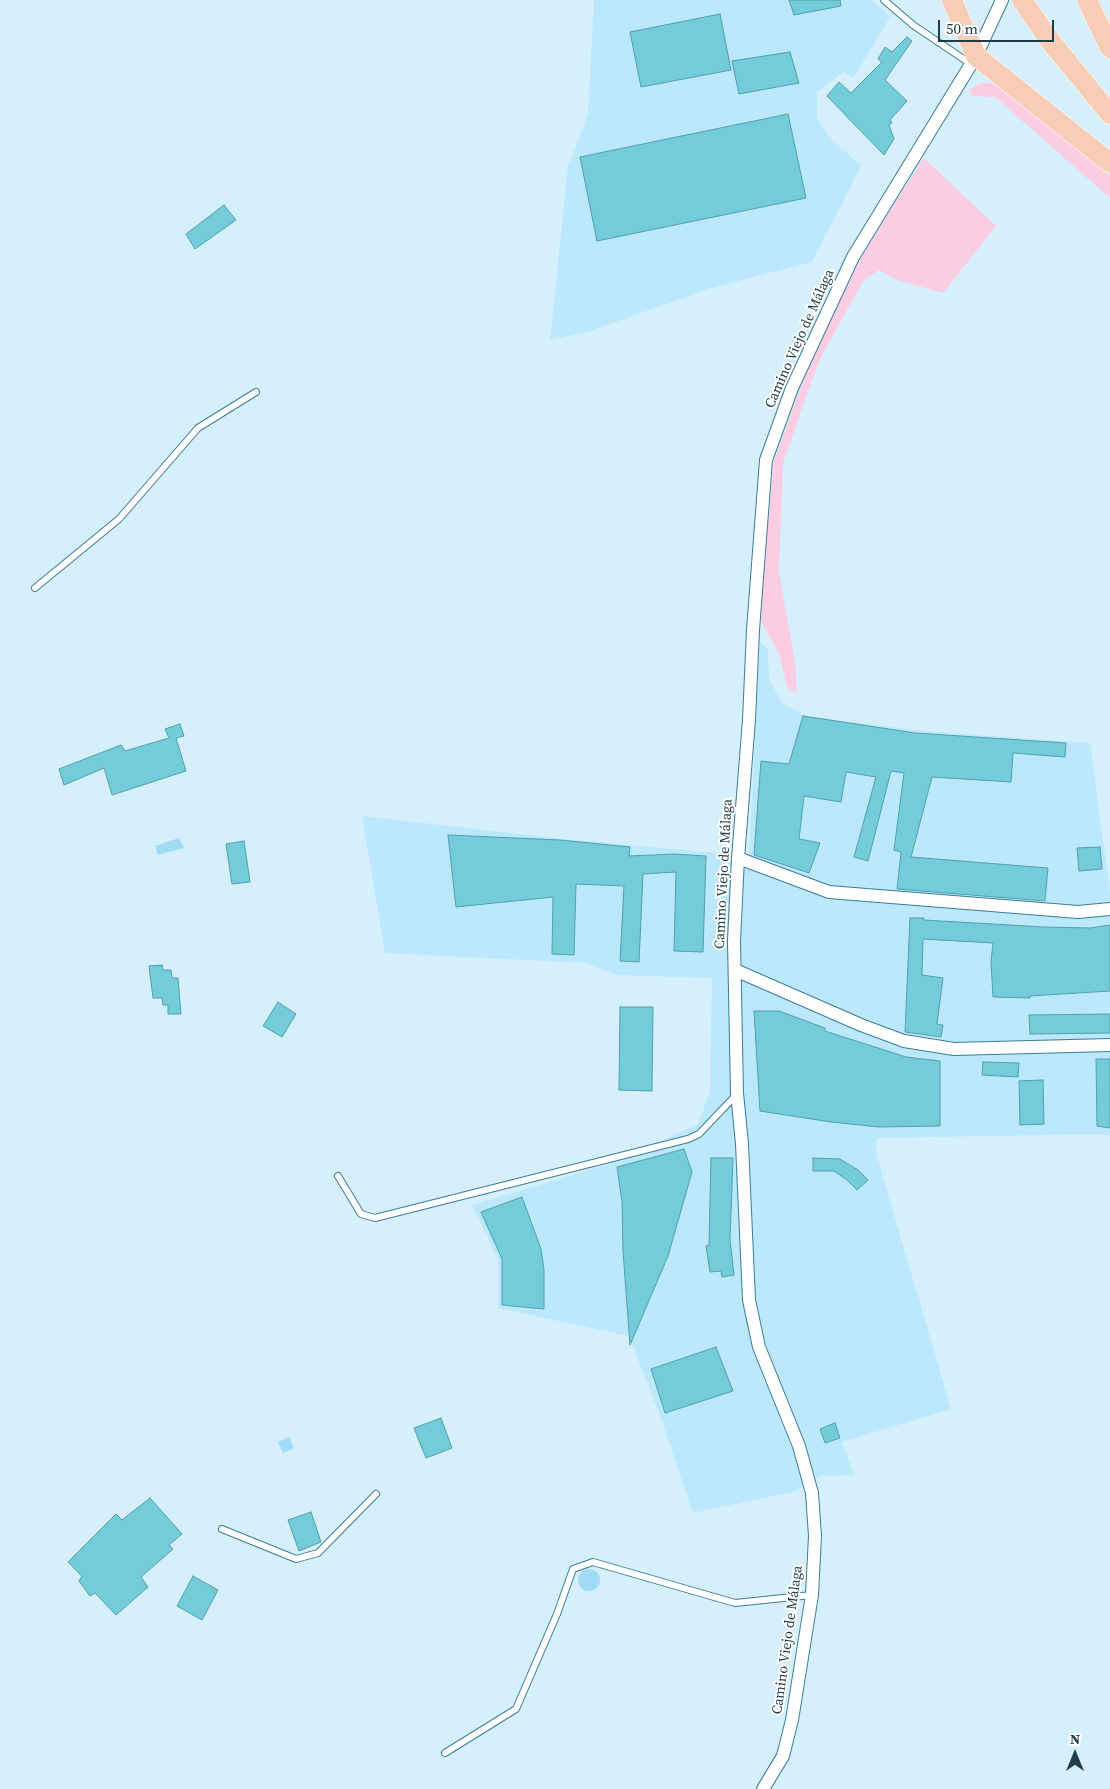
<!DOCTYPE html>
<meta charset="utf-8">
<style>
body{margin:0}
#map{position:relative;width:1110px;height:1789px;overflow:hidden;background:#d5effc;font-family:"Source Serif 4",serif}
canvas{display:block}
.north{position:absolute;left:1050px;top:1729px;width:50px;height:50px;-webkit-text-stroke:4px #fff;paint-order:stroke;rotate:0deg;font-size:14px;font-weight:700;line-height:20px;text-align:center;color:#203c48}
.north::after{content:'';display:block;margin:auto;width:18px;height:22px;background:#203c48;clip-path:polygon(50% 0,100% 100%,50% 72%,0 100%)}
.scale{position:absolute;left:938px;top:20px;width:116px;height:22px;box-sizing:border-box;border:2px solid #203c48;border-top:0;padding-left:6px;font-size:15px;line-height:18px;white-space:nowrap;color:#203c48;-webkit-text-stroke:4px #fff;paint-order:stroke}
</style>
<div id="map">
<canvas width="1110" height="1789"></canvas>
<div class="north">N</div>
<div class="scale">50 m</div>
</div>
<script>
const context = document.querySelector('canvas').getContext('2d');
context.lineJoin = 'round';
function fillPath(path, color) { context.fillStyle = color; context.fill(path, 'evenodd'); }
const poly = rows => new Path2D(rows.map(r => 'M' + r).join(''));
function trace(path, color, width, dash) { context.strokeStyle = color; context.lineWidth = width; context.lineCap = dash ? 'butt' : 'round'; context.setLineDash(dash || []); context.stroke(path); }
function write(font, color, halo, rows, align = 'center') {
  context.font = font + ' "Source Serif 4",serif'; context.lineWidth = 4; context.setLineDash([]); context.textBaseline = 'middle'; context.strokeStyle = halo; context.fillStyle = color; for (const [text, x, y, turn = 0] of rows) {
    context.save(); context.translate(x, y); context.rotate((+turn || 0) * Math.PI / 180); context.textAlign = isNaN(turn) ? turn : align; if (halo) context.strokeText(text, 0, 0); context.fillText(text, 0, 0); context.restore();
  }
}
const built = poly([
 [594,0,872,0,890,17,853,78,843,72,817,92,817,118,830,139,861,165,812,262,711,288,590,331,550,340,568,167,588,115],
 [760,641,768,650,769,679,782,703,806,716,922,731,1090,743,1110,893,1110,1136,1100,1134,877,1138,876,1154,951,1409,842,1442,854,1475,820,1476,796,1491,693,1513,661,1418,629,1336,498,1308,498,1259,472,1205,619,1161,698,1124,710,1092,712,978,617,975,586,963,385,953,362,816,554,838,749,856]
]);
const green = poly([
 [980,83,998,84,1110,176,1110,198,995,97,973,96,969,90],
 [924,158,996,226,943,293,897,280,879,270,863,281,819,361,783,463,779,572,795,662,797,694,787,687,779,654,759,617,774,461,813,354,866,248]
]);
const water = poly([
 [179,838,184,848,158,855,155,846],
 [289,1437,294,1448,283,1453,278,1442],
 '578 1580a11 11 0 1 1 22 0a11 11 0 1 1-22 0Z'
]);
const building = poly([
 [789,0,840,0,841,6,794,15,789,0],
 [720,14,731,70,641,87,630,32,720,14],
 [907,37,912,41,885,80,907,101,890,120,892,123,889,125,894,139,884,155,827,96,839,82,851,93,882,62,878,59,885,47,892,52,907,37],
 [790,52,799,83,739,94,732,61,790,52],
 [788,114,806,198,597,241,580,157,788,114],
 [224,205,236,220,195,249,186,234,224,205],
 [803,716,915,733,1066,743,1065,757,1013,753,1011,782,932,777,911,857,1048,868,1045,901,897,889,901,852,894,850,904,773,891,771,868,861,854,857,876,777,846,772,841,802,804,796,799,839,820,843,809,873,754,855,761,761,789,764,803,716],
 [180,724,184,736,176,738,186,771,112,795,104,768,64,785,59,769,121,745,125,751,169,738,165,729,180,724],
 [448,835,560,840,630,847,629,856,674,854,706,856,703,952,674,951,676,872,643,874,639,962,620,961,624,886,576,884,574,955,552,954,553,897,456,907,448,835],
 [244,841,250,882,232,884,226,844,244,841],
 [1100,847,1102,869,1079,871,1077,848,1100,847],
 [910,918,924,918,924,920,1044,927,1090,928,1110,925,1110,991,1030,996,1030,998,993,997,991,962,993,943,923,939,922,975,943,978,937,1024,943,1025,941,1037,905,1032,910,918],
 [162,965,163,970,171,970,172,978,178,978,181,1014,168,1014,168,1005,163,1005,162,998,153,998,149,966,162,965],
 [278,1002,296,1014,282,1037,263,1026,278,1002],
 [620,1007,653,1007,652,1091,619,1090,620,1007],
 [754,1011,779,1011,825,1028,825,1031,906,1057,940,1061,940,1126,879,1127,831,1122,760,1111,754,1011],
 [1110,1014,1110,1033,1030,1034,1029,1015,1110,1014],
 [1096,1059,1110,1059,1110,1128,1097,1126,1096,1059],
 [983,1062,1019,1063,1018,1077,982,1075,983,1062],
 [1043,1080,1044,1124,1020,1125,1019,1081,1043,1080],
 [684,1149,692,1172,668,1256,630,1345,623,1251,622,1202,617,1167,684,1149],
 [711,1158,733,1158,730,1240,734,1275,722,1277,721,1271,710,1272,706,1246,709,1245,711,1158],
 [813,1158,840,1159,858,1170,868,1180,857,1190,847,1180,834,1171,813,1171,813,1158],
 [522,1197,541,1249,544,1270,544,1309,502,1305,502,1259,481,1212,522,1197],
 [716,1347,733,1391,665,1413,651,1369,716,1347],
 [441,1418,452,1448,426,1458,414,1428,441,1418],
 [835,1423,840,1438,825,1443,820,1429,835,1423],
 [150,1498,182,1534,169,1545,173,1549,141,1577,148,1587,116,1615,95,1593,90,1596,79,1581,82,1576,68,1562,116,1514,122,1520,150,1498],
 [311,1512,321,1542,299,1551,288,1520,311,1512],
 [193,1576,218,1590,202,1620,177,1606,193,1576]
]);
const service = poly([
 [884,0,913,25,971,64],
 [35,588,119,519,198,428,256,392],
 [338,1176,361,1214,375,1218,688,1139,699,1134,737,1094],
 [222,1529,296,1559,318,1553,376,1494],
 [445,1753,516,1709,557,1614,573,1569,593,1562,735,1603,812,1595]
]);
const minor = poly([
 [738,858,829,892,1078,912,1110,909],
 [735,970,861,1025,904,1041,954,1049,1110,1045],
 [763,1789,783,1756,792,1720,812,1595,815,1536,812,1493,799,1446,759,1347,749,1300,742,1144,737,1093,734,941,738,858,749,720,753,630,766,460,792,388,853,257,976,56,1002,0]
]);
const primary = poly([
 [952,0,976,56,1110,163],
 [1022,0,1051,42,1110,114],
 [1087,0,1110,48]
]);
const streetNames = [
 ["Camino Viejo de Málaga",800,339,-66],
 ["Camino Viejo de Málaga",724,874,-87],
 ["Camino Viejo de Málaga",788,1640,-82]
];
fillPath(built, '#bce8fd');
fillPath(green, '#fbcde2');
fillPath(water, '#a2dbf6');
fillPath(building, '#74ccda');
trace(building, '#50a0ac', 1);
trace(service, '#3a7c99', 8);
trace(minor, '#3a7c99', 14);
trace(primary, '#fff', 21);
trace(service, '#fff', 6);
trace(minor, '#fff', 12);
trace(primary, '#f7cdb6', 20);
write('14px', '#203c48', '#fff', streetNames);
</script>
